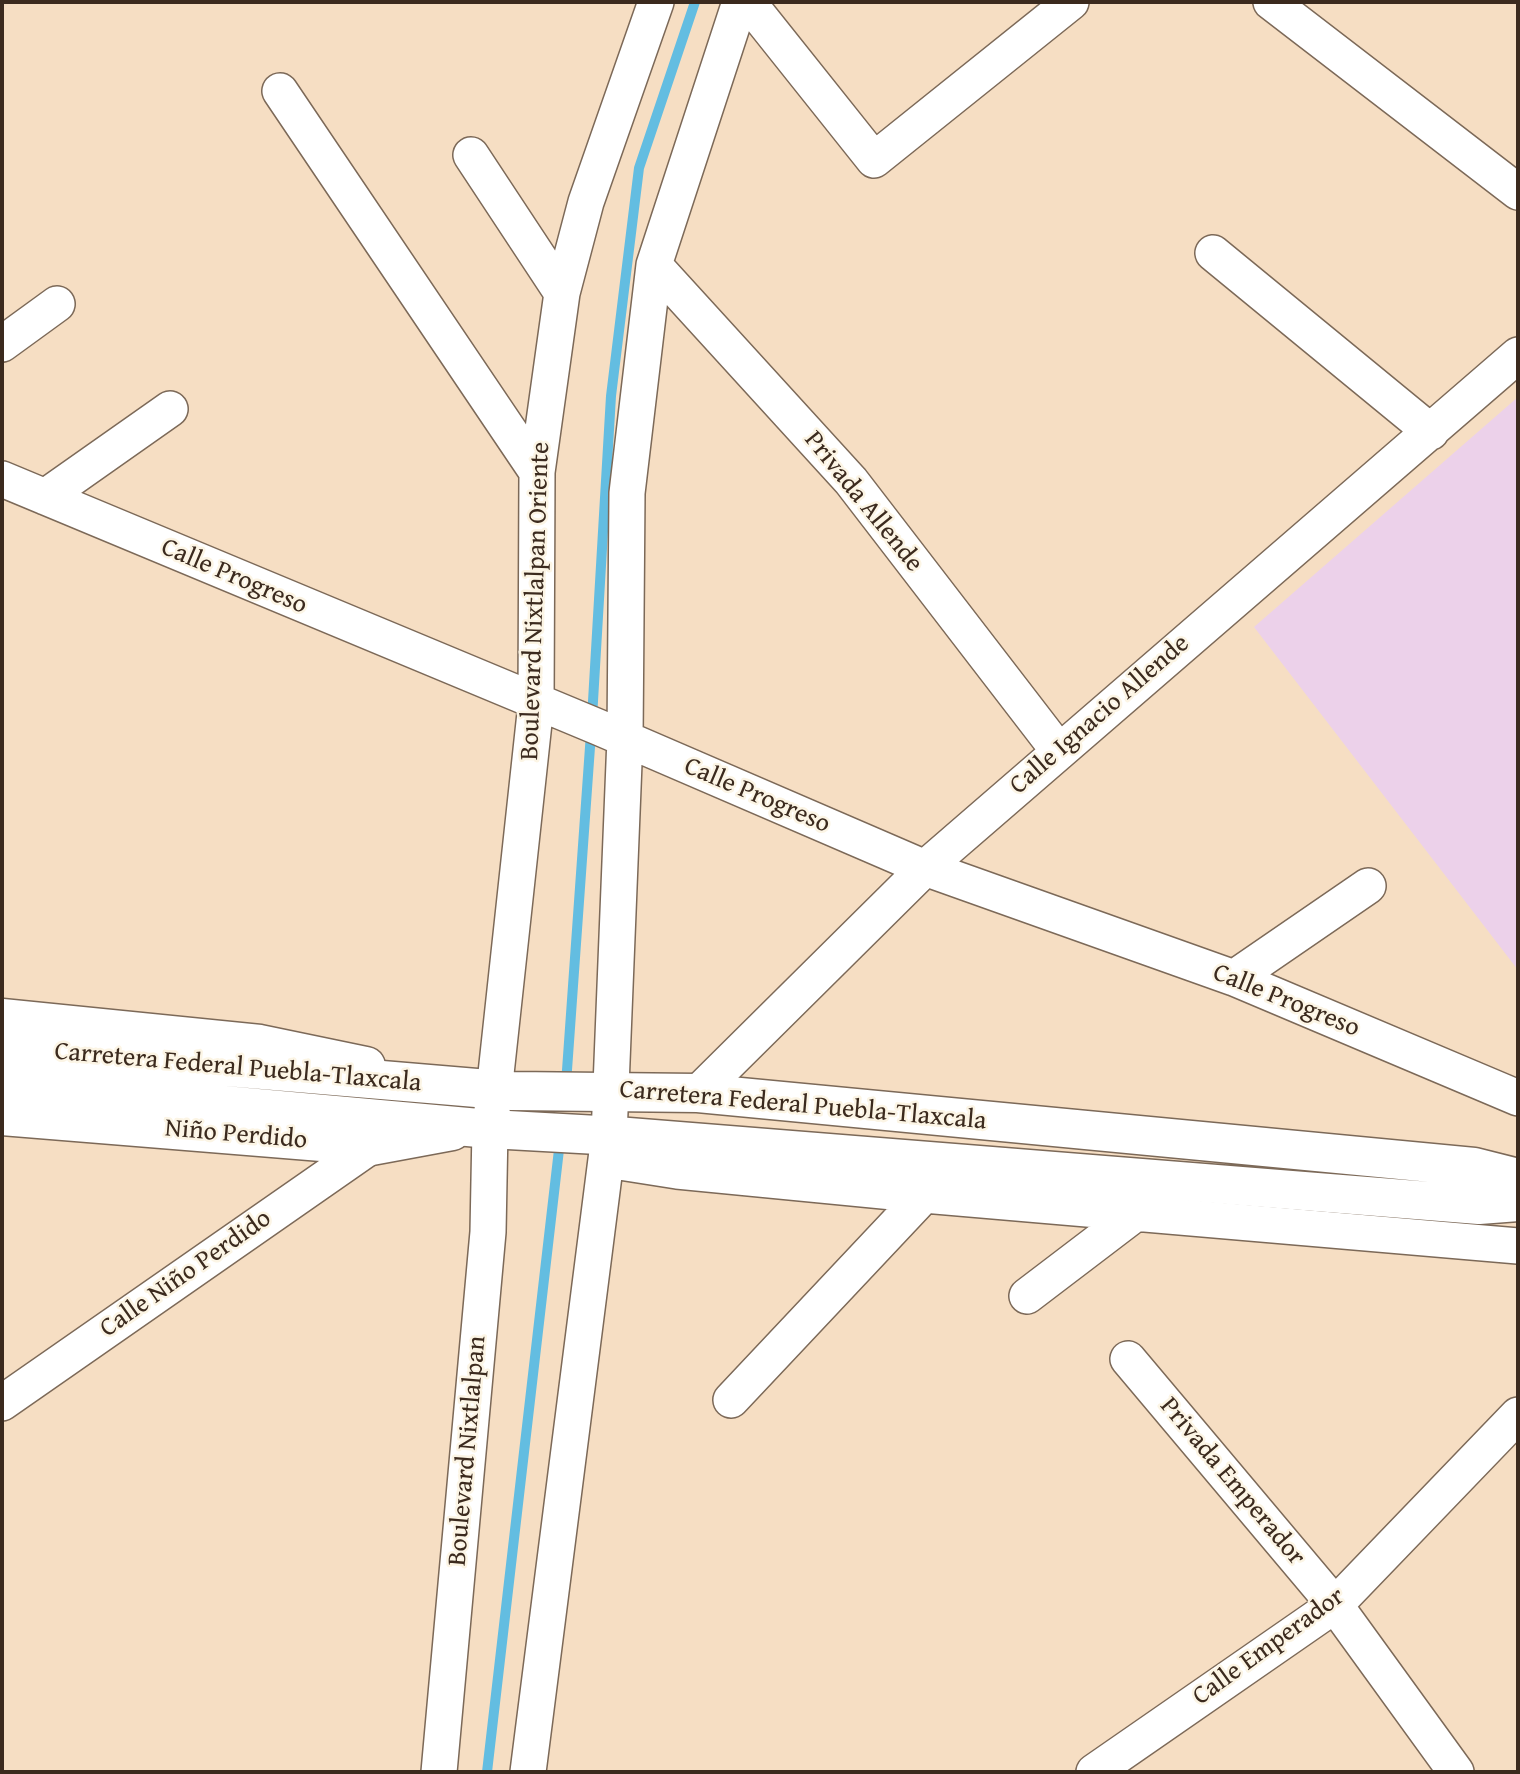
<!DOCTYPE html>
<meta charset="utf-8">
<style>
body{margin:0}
#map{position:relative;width:1520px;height:1774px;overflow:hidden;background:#f6dec3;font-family:"Gentium Book Plus",serif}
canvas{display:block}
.frame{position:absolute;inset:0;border:4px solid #3b2a1e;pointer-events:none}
</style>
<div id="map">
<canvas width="1520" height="1774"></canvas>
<div class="frame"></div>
</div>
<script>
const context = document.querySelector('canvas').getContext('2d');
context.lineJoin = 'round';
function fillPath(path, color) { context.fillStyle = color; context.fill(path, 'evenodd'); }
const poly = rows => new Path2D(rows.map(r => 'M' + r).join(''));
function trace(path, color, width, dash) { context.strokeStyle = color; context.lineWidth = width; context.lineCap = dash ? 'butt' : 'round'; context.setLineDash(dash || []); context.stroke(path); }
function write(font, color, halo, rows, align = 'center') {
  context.font = font + ' "Gentium Book Plus",serif'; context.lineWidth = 5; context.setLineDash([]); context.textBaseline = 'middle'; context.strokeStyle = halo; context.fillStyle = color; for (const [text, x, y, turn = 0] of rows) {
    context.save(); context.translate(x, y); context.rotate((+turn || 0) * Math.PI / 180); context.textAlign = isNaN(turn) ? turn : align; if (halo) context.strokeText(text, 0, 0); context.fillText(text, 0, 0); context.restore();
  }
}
const built = poly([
 [1518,397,1518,970,1254,627]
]);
const stream = poly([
 [592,718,611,396,639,168,695,2],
 [566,1084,591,733],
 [487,1772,560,1141]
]);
const minor = poly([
 [748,2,874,160,1071,2],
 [1271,2,1518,192],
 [280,91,537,472],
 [471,155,562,293],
 [1213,253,1431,432],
 [654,265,851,481,1058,750],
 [2,344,57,304],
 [2,479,598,727,925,868,1234,978,1518,1098],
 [45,497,170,409],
 [1234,978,1368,886],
 [698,1093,925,868,1518,355],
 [607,1160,677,1171,924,1195,1518,1246],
 [1027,1296,1136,1213],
 [1128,1359,1335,1605,1456,1772],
 [731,1400,924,1195],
 [2,1403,371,1146],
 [439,1772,488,1232,490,1129,536,704,537,472,562,293,586,202,656,2],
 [528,1772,609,1136,625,738,627,493,654,265,740,2],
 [1094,1772,1335,1605,1518,1415]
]);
const tertiary = poly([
 [2,1018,260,1044,366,1066],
 [2,1116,371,1146,452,1131]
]);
const primary = poly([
 [2,1048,512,1091,698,1093,1474,1167,1518,1178],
 [2,1085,490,1129,616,1136,1479,1205,1518,1202]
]);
const streetNames = [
 ["Privada Allende",863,502,51],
 ["Calle Progreso",234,577,23],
 ["Boulevard Nixtlalpan Oriente",536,601,-88],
 ["Calle Ignacio Allende",1100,715,-41],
 ["Calle Progreso",757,796,23],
 ["Calle Progreso",1286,1001,22],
 ["Carretera Federal Puebla-Tlaxcala",238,1068,5],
 ["Carretera Federal Puebla-Tlaxcala",803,1106,5],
 ["Niño Perdido",236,1135,5],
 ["Calle Niño Perdido",186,1274,-35],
 ["Boulevard Nixtlalpan",468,1451,-85],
 ["Privada Emperador",1232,1482,50],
 ["Calle Emperador",1269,1647,-36]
];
fillPath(built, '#ecd1ea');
trace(stream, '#63bde1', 10);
trace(minor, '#7c6958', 38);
trace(tertiary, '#7c6958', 41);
trace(primary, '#7c6958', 41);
trace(minor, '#fff', 35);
trace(tertiary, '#fff', 38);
trace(primary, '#fff', 38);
write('26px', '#3b2a1e', '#fcf5e5', streetNames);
</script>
